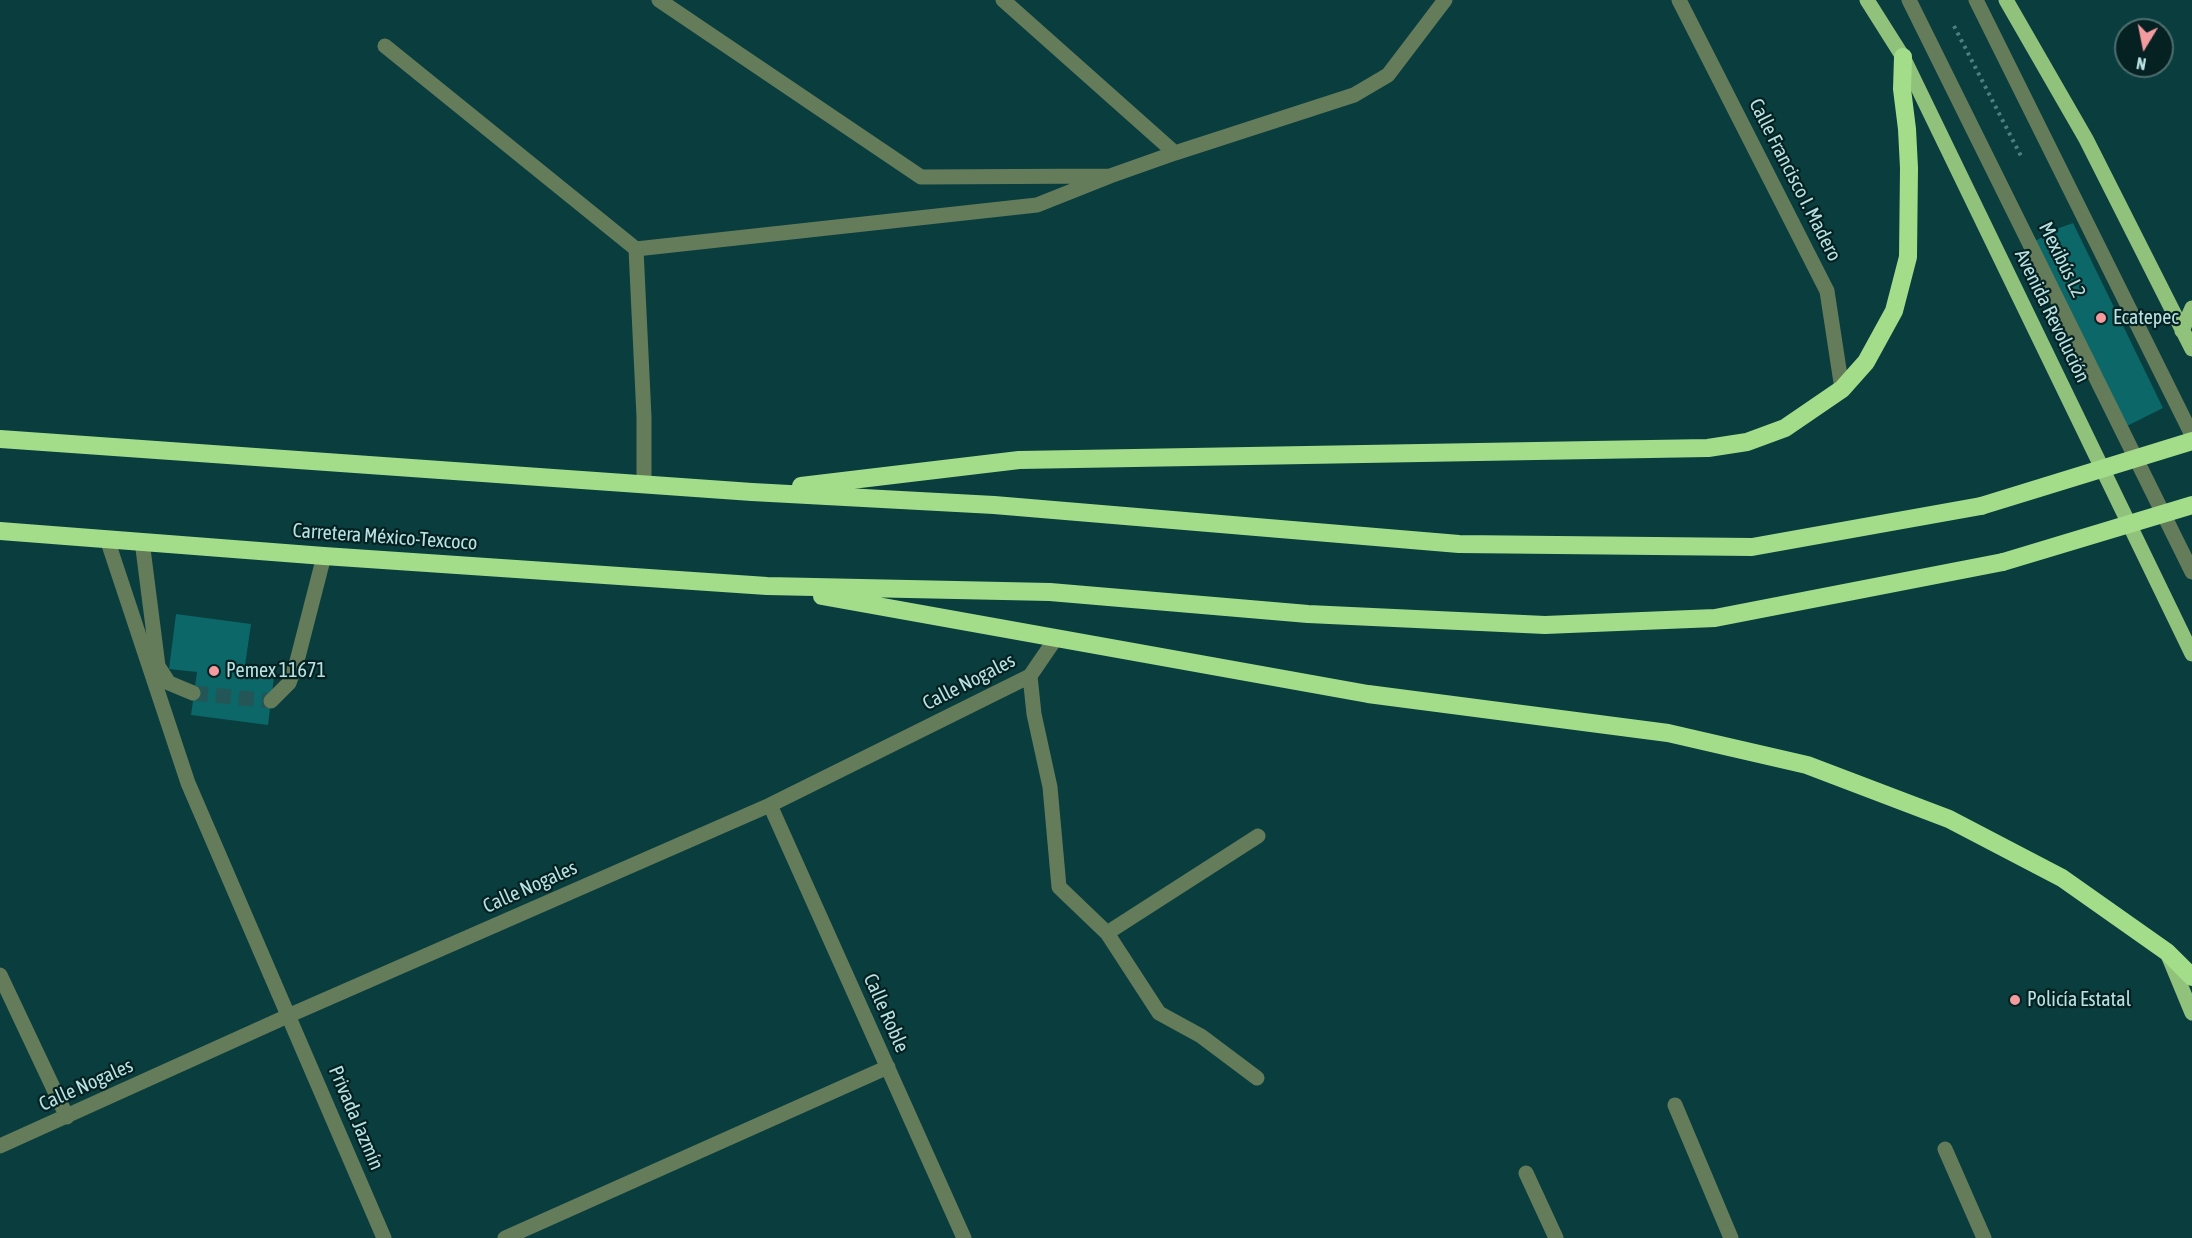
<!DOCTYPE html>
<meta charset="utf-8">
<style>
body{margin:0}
#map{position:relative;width:2192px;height:1238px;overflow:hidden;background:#0a3d3e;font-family:"Asap Condensed",sans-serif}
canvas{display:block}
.north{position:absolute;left:2114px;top:18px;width:60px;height:60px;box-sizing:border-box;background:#052122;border:2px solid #4d6e6f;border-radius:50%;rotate:190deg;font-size:16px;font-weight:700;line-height:24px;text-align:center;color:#b9e2e2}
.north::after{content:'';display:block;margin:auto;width:21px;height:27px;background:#f49b9f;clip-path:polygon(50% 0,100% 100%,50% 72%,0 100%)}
</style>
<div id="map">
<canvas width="2192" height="1238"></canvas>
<div class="north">N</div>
</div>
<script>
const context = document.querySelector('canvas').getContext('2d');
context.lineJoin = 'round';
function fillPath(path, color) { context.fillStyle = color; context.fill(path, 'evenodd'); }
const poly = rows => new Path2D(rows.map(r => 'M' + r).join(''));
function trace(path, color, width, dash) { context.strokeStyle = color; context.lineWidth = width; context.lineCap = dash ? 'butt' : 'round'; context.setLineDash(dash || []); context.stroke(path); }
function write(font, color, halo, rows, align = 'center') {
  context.font = font + ' "Asap Condensed",sans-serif'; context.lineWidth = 4.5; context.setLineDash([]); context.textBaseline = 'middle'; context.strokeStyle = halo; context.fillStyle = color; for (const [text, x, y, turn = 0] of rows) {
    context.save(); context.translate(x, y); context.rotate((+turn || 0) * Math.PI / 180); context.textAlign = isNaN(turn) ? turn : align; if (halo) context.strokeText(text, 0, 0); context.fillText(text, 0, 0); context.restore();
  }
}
const building = poly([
 [2073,223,2163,408,2125,427,2035,241,2059,228],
 [176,614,251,624,244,672,274,677,268,725,191,715,197,672,169,669]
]);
const minorTunnel = poly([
 [193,693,271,701]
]);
const path = poly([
 [1954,26,2022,158]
]);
const minor = poly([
 [659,0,921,177,1110,176,1175,153],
 [1003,0,1175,153,1354,95,1388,75,1445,0],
 [1679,0,1827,291,1842,389],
 [1909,0,2192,572],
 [1976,0,2192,435],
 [385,46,636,249,1037,205,1110,176],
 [636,249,644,417,644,484],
 [107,539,188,783,384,1238],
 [142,541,158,666,169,683,193,693],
 [1030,676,1034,714,1050,787,1059,887,1107,933,1159,1013,1201,1036,1257,1078],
 [271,701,289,683,297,661,324,556],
 [770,805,964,1238],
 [1107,933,1258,836],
 [0,975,67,1117],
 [1675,1105,1731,1238],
 [0,1146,290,1015,770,805,1030,676,1056,638],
 [1945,1149,1984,1238],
 [1526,1173,1556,1238],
 [505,1238,888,1067]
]);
const major = poly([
 [1867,0,1903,57,2192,654],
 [2006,0,2086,139,2192,349],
 [2182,331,2192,308],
 [2168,955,2192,1013]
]);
const highway = poly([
 [0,439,752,492,994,505,1459,544,1752,547,1981,506],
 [801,486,1019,460,1708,448,1747,442,1785,428,1842,389,1866,362,1894,311,1908,257,1909,168,1907,129,1902,89,1903,57],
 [0,531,324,556,767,586,1050,592,1308,614,1545,625,1715,618,2003,562],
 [822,596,1368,694,1668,733,1807,765,1949,819,2062,878,2167,952,2192,977]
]);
const highwayBridge = poly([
 [1981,506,2192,441],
 [2003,562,2192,505]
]);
const markers = [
 [2101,318,6,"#f49b9f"],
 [214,671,6,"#f49b9f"],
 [2015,1000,6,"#f49b9f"]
];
const streetNames = [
 ["Calle Francisco I. Madero",1795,180,63],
 ["Mexibús L2",2062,260,64],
 ["Avenida Revolución",2052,316,64],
 ["Carretera México-Texcoco",385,537,4],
 ["Calle Nogales",969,682,-27],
 ["Calle Nogales",530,887,-24],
 ["Calle Roble",886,1013,66],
 ["Calle Nogales",86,1085,-24],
 ["Privada Jazmín",356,1118,67]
];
const poiNames = [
 ["Ecatepec",2113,318],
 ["Pemex 11671",226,671],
 ["Policía Estatal",2027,1000]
];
fillPath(building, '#0b6768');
trace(minorTunnel, '#245657', 15, [15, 8]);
trace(path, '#4f7e7e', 4, [3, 4.5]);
trace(minor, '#647c5a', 15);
trace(major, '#91c27c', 15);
trace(highway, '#a3dd89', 18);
trace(highwayBridge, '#a3dd89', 18);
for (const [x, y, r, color] of markers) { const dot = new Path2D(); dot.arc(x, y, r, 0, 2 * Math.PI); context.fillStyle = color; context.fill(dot); trace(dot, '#052122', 2); }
write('20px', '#b9e2e2', '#052122', streetNames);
write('20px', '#b9e2e2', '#052122', poiNames, 'left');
</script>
